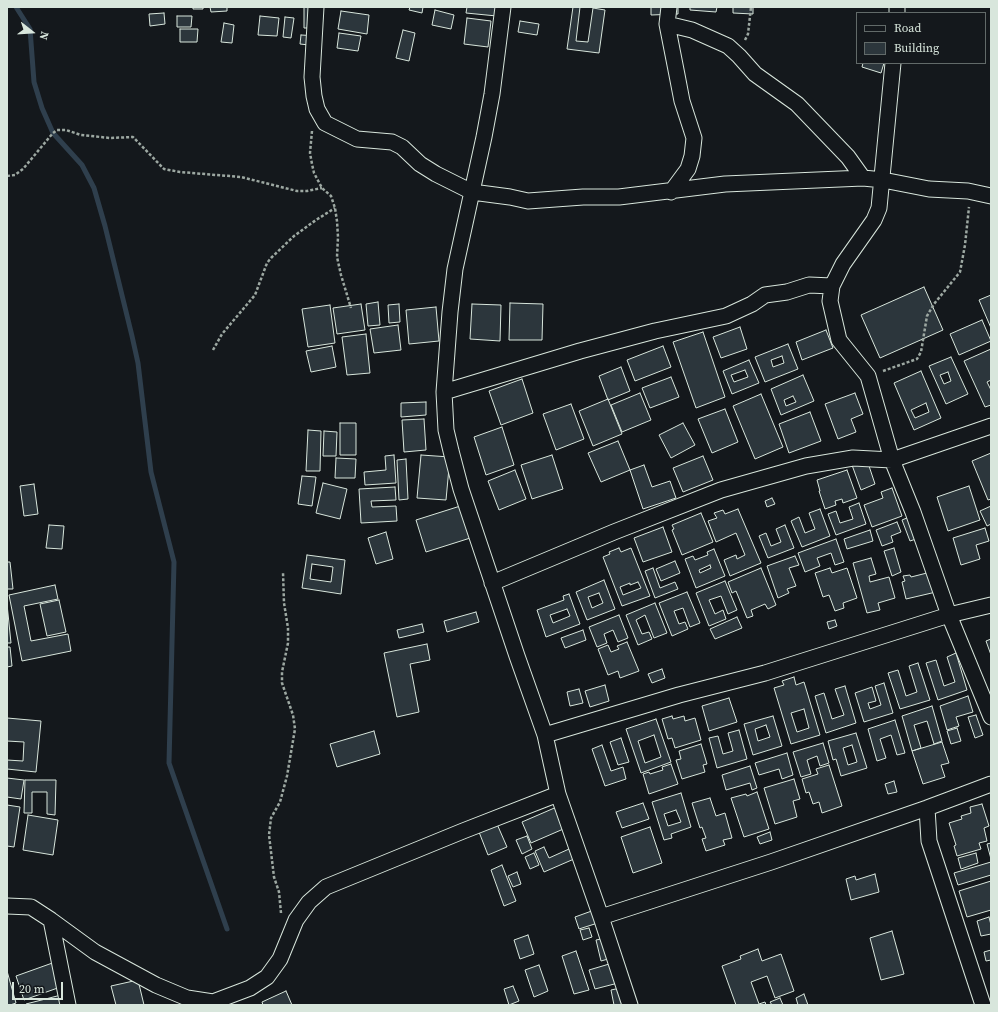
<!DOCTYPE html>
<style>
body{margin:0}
#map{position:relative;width:998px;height:1012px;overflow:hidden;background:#14181c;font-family:"Source Serif 4",serif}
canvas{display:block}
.frame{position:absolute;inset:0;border:8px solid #d8e6dc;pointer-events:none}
.legend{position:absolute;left:856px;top:12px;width:130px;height:52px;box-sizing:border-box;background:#14181c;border:1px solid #626a69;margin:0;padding:5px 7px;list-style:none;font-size:12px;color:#d8e6dc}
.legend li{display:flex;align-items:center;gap:8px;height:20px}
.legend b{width:20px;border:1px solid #626a69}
.north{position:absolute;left:12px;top:12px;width:40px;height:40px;-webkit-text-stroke:3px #14181c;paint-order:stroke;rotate:107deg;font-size:11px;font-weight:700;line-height:16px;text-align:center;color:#d8e6dc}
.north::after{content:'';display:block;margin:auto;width:14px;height:18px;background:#d8e6dc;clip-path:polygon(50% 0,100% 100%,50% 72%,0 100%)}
.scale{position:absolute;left:12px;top:982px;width:51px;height:18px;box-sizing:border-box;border:2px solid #d8e6dc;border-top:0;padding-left:5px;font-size:12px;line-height:14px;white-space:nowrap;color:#d8e6dc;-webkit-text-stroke:3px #14181c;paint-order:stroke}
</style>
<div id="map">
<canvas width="998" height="1012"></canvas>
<div class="frame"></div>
<ul class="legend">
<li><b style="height:5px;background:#14181c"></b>Road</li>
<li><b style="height:11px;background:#2c363c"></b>Building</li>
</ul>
<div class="north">N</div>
<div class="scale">20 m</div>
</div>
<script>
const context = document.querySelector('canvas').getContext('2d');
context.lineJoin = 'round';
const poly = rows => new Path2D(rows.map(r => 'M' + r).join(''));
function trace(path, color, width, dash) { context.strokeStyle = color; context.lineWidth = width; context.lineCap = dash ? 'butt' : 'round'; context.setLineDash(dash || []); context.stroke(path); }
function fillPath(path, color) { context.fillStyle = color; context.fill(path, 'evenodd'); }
const stream = poly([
 [16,7,30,29,34,82,42,108,53,133,82,165,94,188,105,226,132,336,138,363,151,472,174,562,169,763,227,929]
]);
const building = poly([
 [193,7,203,7,203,9,193,9,193,7],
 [210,7,227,7,227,11,211,12,210,7],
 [304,7,316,7,316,28,304,28,304,7],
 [410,7,423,7,422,13,409,10,410,7],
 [467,7,508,7,507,17,466,13,467,7],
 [573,7,580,7,576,41,588,42,593,8,605,10,599,53,567,49,573,7],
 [651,7,678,7,678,14,651,15,651,7],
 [690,7,717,7,716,12,690,10,690,7],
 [733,7,753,7,753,14,733,13,733,7],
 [435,10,454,15,451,29,432,25,435,10],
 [341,11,369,15,367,34,338,29,341,11],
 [164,13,165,24,150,26,149,14,164,13],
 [177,16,192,16,191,27,177,27,177,16],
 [260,16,279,18,277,36,258,35,260,16],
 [285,17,294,18,291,38,283,37,285,17],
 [467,18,491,21,488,47,464,44,467,18],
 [520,21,539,24,537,35,518,32,520,21],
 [224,23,234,25,232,43,221,42,224,23],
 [180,29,198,29,197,42,180,42,180,29],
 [403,30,415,33,409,61,396,58,403,30],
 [339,33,361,36,358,51,337,48,339,33],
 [301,35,319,36,318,46,300,44,301,35],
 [863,63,884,63,881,73,862,67,863,63],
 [924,287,943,330,880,358,861,315,924,287],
 [991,295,991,328,979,300,991,295],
 [378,302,380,325,368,326,366,304,378,302],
 [510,303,543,304,542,340,509,340,510,303],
 [361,304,365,330,337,334,333,308,361,304],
 [399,304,400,322,389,323,388,305,399,304],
 [472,304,501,305,500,341,470,339,472,304],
 [330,305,335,343,308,347,302,309,330,305],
 [436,307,439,341,409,344,406,310,436,307],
 [982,320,991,341,959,355,950,334,982,320],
 [398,325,401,350,374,353,370,329,398,325],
 [740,327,747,349,721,358,713,337,740,327],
 [826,330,833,348,802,360,796,342,826,330],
 [703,332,725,397,696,408,673,342,703,332],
 [366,334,370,373,347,375,342,337,366,334],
 [788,344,798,369,765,382,755,357,788,344],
 [782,356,784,363,773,367,771,360,782,356],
 [332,346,336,367,311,372,306,351,332,346],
 [663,346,671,367,635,381,627,360,663,346],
 [991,349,991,380,987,382,991,390,991,405,985,407,964,361,991,349],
 [951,357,968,394,946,404,929,366,951,357],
 [948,372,951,381,944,384,940,375,948,372],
 [749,360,759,383,732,394,723,371,749,360],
 [745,370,748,377,734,382,731,375,745,370],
 [621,367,630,391,608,400,599,376,621,367],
 [921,371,941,418,914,430,894,383,921,371],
 [926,403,929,412,915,418,911,410,926,403],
 [803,375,814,401,781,415,771,389,803,375],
 [793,396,796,402,786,406,784,400,793,396],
 [671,377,679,397,650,408,642,388,671,377],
 [522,379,533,413,501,425,489,391,522,379],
 [640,393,651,420,622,432,611,405,640,393],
 [855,393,863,414,851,419,856,432,838,439,825,404,855,393],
 [761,394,783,447,755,459,733,406,761,394],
 [608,399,622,434,593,446,579,411,608,399],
 [426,402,426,415,401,417,401,403,426,402],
 [571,404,584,439,556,450,543,414,571,404],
 [725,409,738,442,712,453,698,419,725,409],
 [810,412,821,441,789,453,779,424,810,412],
 [424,419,426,450,404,452,402,420,424,419],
 [340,423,356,423,356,455,340,455,340,423],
 [683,423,695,445,671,458,659,435,683,423],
 [502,427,514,465,486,475,474,437,502,427],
 [308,430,321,431,320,471,306,471,308,430],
 [324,431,337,432,336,456,323,456,324,431],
 [618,441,630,470,601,482,588,453,618,441],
 [991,453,991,499,988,500,972,461,991,453],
 [394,455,396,483,365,485,364,472,386,470,385,456,394,455],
 [421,455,450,457,446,500,417,498,421,455],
 [552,455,563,489,532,499,521,465,552,455],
 [703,456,713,480,683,492,673,468,703,456],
 [336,458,356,459,355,478,335,478,336,458],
 [406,459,408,499,399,500,397,460,406,459],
 [867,460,875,484,861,490,852,465,867,460],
 [644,465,652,487,670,481,676,498,643,509,630,470,644,465],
 [515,470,526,499,499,510,488,481,515,470],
 [847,470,857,498,843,503,842,499,835,501,836,505,825,509,819,491,820,491,817,480,847,470],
 [302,476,316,477,312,506,298,504,302,476],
 [323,483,347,489,340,519,316,513,323,483],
 [34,484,38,514,24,516,20,486,34,484],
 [969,486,980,520,948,531,937,497,969,486],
 [395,487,396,500,371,501,372,507,396,506,397,521,361,523,359,489,395,487],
 [892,488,902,516,872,527,864,505,883,498,881,492,892,488],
 [772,498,775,504,767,507,765,501,772,498],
 [473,502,483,534,426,552,416,520,473,502],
 [859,503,866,524,836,535,828,514,836,511,840,523,853,519,849,507,859,503],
 [991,506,991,524,987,526,980,511,991,506],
 [738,509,761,563,730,576,724,560,736,555,737,559,745,555,736,533,716,542,708,521,717,518,714,513,723,510,725,514,738,509],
 [820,509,830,536,802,547,791,521,799,517,805,533,815,529,809,513,820,509],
 [701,513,713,542,682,555,672,530,674,529,672,525,701,513],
 [914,515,919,538,910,541,902,520,914,515],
 [897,522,901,532,891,536,893,542,882,546,876,530,897,522],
 [49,525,64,526,62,549,46,548,49,525],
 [785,525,794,548,768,558,759,536,766,533,771,546,781,542,776,529,785,525],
 [663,527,672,552,643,562,634,538,663,527],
 [985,528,989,541,976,545,980,559,961,565,953,538,985,528],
 [870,530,873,541,847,549,844,539,870,530],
 [386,532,393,559,376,564,368,538,386,532],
 [836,539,844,562,835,565,831,553,817,558,820,566,805,572,798,553,836,539],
 [619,548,621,552,631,548,650,596,622,606,603,557,610,554,609,552,619,548],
 [638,582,641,588,623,595,620,587,630,583,630,585,638,582],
 [894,548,901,572,892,576,884,551,894,548],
 [714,549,725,576,696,588,685,559,693,556,695,560,708,555,707,552,714,549],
 [710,565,711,568,700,573,699,570,710,565],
 [307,555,345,560,341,594,302,588,307,555],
 [312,564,333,567,331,582,310,579,312,564],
 [795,556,799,565,789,568,796,586,787,589,789,593,778,598,767,566,795,556],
 [871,558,876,574,869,576,870,582,889,577,895,598,878,603,880,610,867,613,853,563,871,558],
 [675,561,680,573,661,581,656,569,675,561],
 [7,562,10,562,13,589,7,589,7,562],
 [653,568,660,588,675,582,678,589,655,598,645,571,653,568],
 [761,568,776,605,768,609,765,604,751,610,753,616,747,618,736,591,732,593,728,582,761,568],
 [830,568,832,573,847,568,857,598,843,603,844,608,835,611,829,595,823,597,815,573,830,568],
 [927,573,936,592,906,599,902,582,905,581,903,576,910,575,911,577,927,573],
 [604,580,615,609,587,620,576,592,604,580],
 [599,593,603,603,592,608,588,597,599,593],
 [725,581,737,610,728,614,721,596,709,600,715,614,723,610,726,619,709,626,696,593,725,581],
 [55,585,58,599,24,606,31,641,68,634,71,651,22,661,9,595,55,585],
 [687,592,700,623,690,627,683,608,674,611,679,624,685,622,688,629,672,636,659,603,687,592],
 [569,594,580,624,546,637,537,610,564,600,563,596,569,594],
 [567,609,570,616,553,623,550,615,567,609],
 [59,600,66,632,47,636,40,604,59,600],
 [655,603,667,633,654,638,645,615,636,620,642,634,649,632,652,639,638,645,626,615,655,603],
 [7,604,11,643,7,643,7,604],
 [476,612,479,622,447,632,444,621,476,612],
 [619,615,628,638,618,642,613,630,604,634,607,643,597,647,589,627,619,615],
 [737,617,742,628,715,639,710,629,737,617],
 [835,620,837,626,829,629,827,622,835,620],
 [422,624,424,632,399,638,397,630,422,624],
 [583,630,586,640,565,648,561,638,583,630],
 [991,639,991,655,986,641,991,639],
 [627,642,639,671,620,678,618,671,608,675,598,649,608,645,611,652,619,649,617,646,627,642],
 [427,644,430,660,410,664,419,712,397,717,384,653,427,644],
 [7,647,10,647,12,666,7,667,7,647],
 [956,653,967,690,938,700,926,663,936,660,944,686,955,682,947,657,956,653],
 [918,663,930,700,900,709,888,673,898,670,906,696,917,692,909,666,918,663],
 [662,669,665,678,652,683,648,674,662,669],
 [794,677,796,685,804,682,820,735,791,744,774,688,784,685,782,681,794,677],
 [804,709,809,728,797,732,791,713,804,709],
 [884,683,893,713,864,722,855,693,872,687,876,701,868,703,870,709,881,705,875,686,884,683],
 [605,685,609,701,590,707,585,691,605,685],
 [845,686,856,723,826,733,815,696,824,693,832,719,844,715,835,689,845,686],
 [579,689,583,703,570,706,567,692,579,689],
 [968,696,973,712,956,717,959,726,947,730,940,706,968,696],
 [729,698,737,722,709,731,702,706,729,698],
 [932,706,942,741,934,744,927,721,914,725,921,748,912,751,902,716,932,706],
 [976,715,983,735,975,738,968,717,976,715],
 [672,716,673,719,684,716,685,721,695,718,701,740,675,748,672,738,668,739,662,719,672,716],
 [773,716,782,746,753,755,744,724,773,716],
 [766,725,770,737,758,741,755,729,766,725],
 [7,718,41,721,36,772,7,769,7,760,23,761,24,742,7,741,7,718],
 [656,719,671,762,641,773,626,729,656,719],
 [654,735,661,757,645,763,638,741,654,735],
 [895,720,905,753,897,755,891,735,880,739,886,758,877,761,868,729,895,720],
 [957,728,961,741,951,744,947,731,957,728],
 [739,730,747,759,717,768,709,738,718,736,723,754,733,751,728,733,739,730],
 [374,731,380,754,337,767,330,744,374,731],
 [856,733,867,768,841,776,836,759,833,760,828,741,856,733],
 [852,745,857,762,848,765,843,748,852,745],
 [621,738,629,762,618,765,610,742,621,738],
 [942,742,949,763,941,765,945,777,923,784,912,751,942,742],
 [823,743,829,763,820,766,817,756,807,760,811,774,801,777,793,752,823,743],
 [701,744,707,764,703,765,705,772,682,779,676,760,681,759,679,751,701,744],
 [602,745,611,771,623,767,626,779,605,786,592,749,602,745],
 [787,753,793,775,782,779,779,769,759,775,755,763,787,753],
 [671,764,678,784,649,794,643,774,649,772,650,774,663,770,662,767,671,764],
 [829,765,842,806,822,813,819,802,813,804,809,792,806,793,802,779,818,774,816,769,829,765],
 [750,766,757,788,752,790,750,783,726,790,722,775,750,766],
 [7,778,24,780,21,799,7,797,7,778],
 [794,779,800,799,793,801,797,817,775,824,764,788,794,779],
 [25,780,56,780,55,815,47,814,47,792,32,792,32,813,24,813,25,780],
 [894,781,897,792,888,794,885,784,894,781],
 [757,792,769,829,744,837,731,798,746,794,747,796,757,792],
 [681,793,691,827,671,834,672,838,664,840,652,802,681,793],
 [676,810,681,822,668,826,664,814,676,810],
 [710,798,716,816,725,813,732,838,723,840,725,845,706,851,702,839,706,838,702,827,700,828,692,803,710,798],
 [643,803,649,819,622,828,616,812,643,803],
 [982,804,989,826,984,828,987,841,979,843,981,849,957,856,954,846,956,845,949,823,962,819,961,816,971,813,970,807,982,804],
 [7,805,20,807,14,847,7,846,7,805],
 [559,806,568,827,531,843,522,822,559,806],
 [28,815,58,820,53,855,23,850,28,815],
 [497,824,507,847,488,855,479,832,497,824],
 [650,827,662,863,633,873,621,837,650,827],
 [770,832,772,840,760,844,757,837,770,832],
 [527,836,532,849,522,854,516,840,527,836],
 [991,843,991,859,987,844,991,843],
 [544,847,549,858,569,849,574,859,544,872,535,851,544,847],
 [534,853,539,865,530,869,525,857,534,853],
 [976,853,978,863,961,869,958,858,976,853],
 [991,862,991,875,958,885,954,873,991,862],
 [502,865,516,901,504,906,491,870,502,865],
 [517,872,521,884,513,887,508,876,517,872],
 [875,874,879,892,851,900,846,879,855,876,856,880,875,874],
 [991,881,991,910,967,917,959,891,991,881],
 [600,908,604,921,579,929,575,917,600,908],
 [989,917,991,925,991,934,981,936,977,921,989,917],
 [589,928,592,937,583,940,580,930,589,928],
 [892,931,904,974,881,980,870,938,892,931],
 [528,935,534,954,520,959,514,940,528,935],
 [610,937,615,957,601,961,596,940,610,937],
 [758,949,762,961,781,954,794,991,775,998,767,976,751,982,759,1004,765,1002,766,1005,736,1005,722,966,741,959,740,956,758,949],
 [991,950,991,960,986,961,984,952,991,950],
 [576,951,589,990,574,994,562,956,576,951],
 [58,961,66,985,24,1000,16,976,58,961],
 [616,962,622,982,595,989,589,970,616,962],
 [539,965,548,991,534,997,525,970,539,965],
 [7,971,16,1003,10,1005,7,1005,7,971],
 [138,980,144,1005,116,1005,111,986,138,980],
 [513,986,519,1001,509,1005,504,989,513,986],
 [625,987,629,1005,614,1005,611,990,625,987],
 [286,991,292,1005,263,1005,262,1002,286,991],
 [65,994,68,1005,27,1005,26,1004,65,994],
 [804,994,808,1005,798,1005,796,998,804,994],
 [780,998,783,1005,772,1005,770,1002,780,998]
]);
const path = poly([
 [745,40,748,34,751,7],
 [312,131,310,153,312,164,314,173,322,188,331,196,335,208,337,221,338,237,337,257,341,275,351,308],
 [7,176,15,175,23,169,53,133,57,130,66,130,81,135,110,138,133,137,164,169,180,172,241,177,297,191,307,191,322,188],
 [213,350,222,334,255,295,267,263,271,258,294,236,316,220,335,208],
 [883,371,917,359,921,352,927,316,934,304,960,272,965,245,969,207],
 [281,913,279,892,274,877,269,835,271,818,280,802,287,776,295,729,293,715,282,683,282,672,288,643,288,628,284,603,283,572]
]);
const minor = poly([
 [316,7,312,77,314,96,317,109,325,123,357,139,392,142,402,147,420,164,436,174,472,192,510,197,528,201,583,197,619,197,725,184,863,178,883,180,929,189,968,191,991,196],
 [503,7,492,94,484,137,455,269,450,312,444,392,446,430,451,451,461,489,517,656,545,735,558,794,601,917,630,1005],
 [669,7,667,24,677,75,682,101,694,138,692,156,688,169,671,192],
 [897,13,897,7],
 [667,24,692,30,728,46,739,56,755,74,797,104,848,157,863,178],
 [893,63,879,208,874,220,843,264,832,286,830,301,839,340,868,376,892,460,913,512,949,615,991,717],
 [444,392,580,351,655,331,726,316,752,304,765,295,787,292,809,285,832,286],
 [492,583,614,532,721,490,806,466,853,458,892,460,991,426],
 [545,735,679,695,765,673,949,615,991,605],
 [927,808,929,841,983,1005],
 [7,906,31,907,51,920,95,952,156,985,187,998,213,1002,250,988,267,977,280,959,296,920,309,902,326,887,463,831,558,794],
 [601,917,771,862,927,808,991,784],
 [51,920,68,1005]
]);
trace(stream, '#2f3f4d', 5);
fillPath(building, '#2c363c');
trace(building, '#d8e6dc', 1);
trace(minor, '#d8e6dc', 17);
trace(path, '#9da8a2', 2.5, [3, 2]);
trace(minor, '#14181c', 15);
</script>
